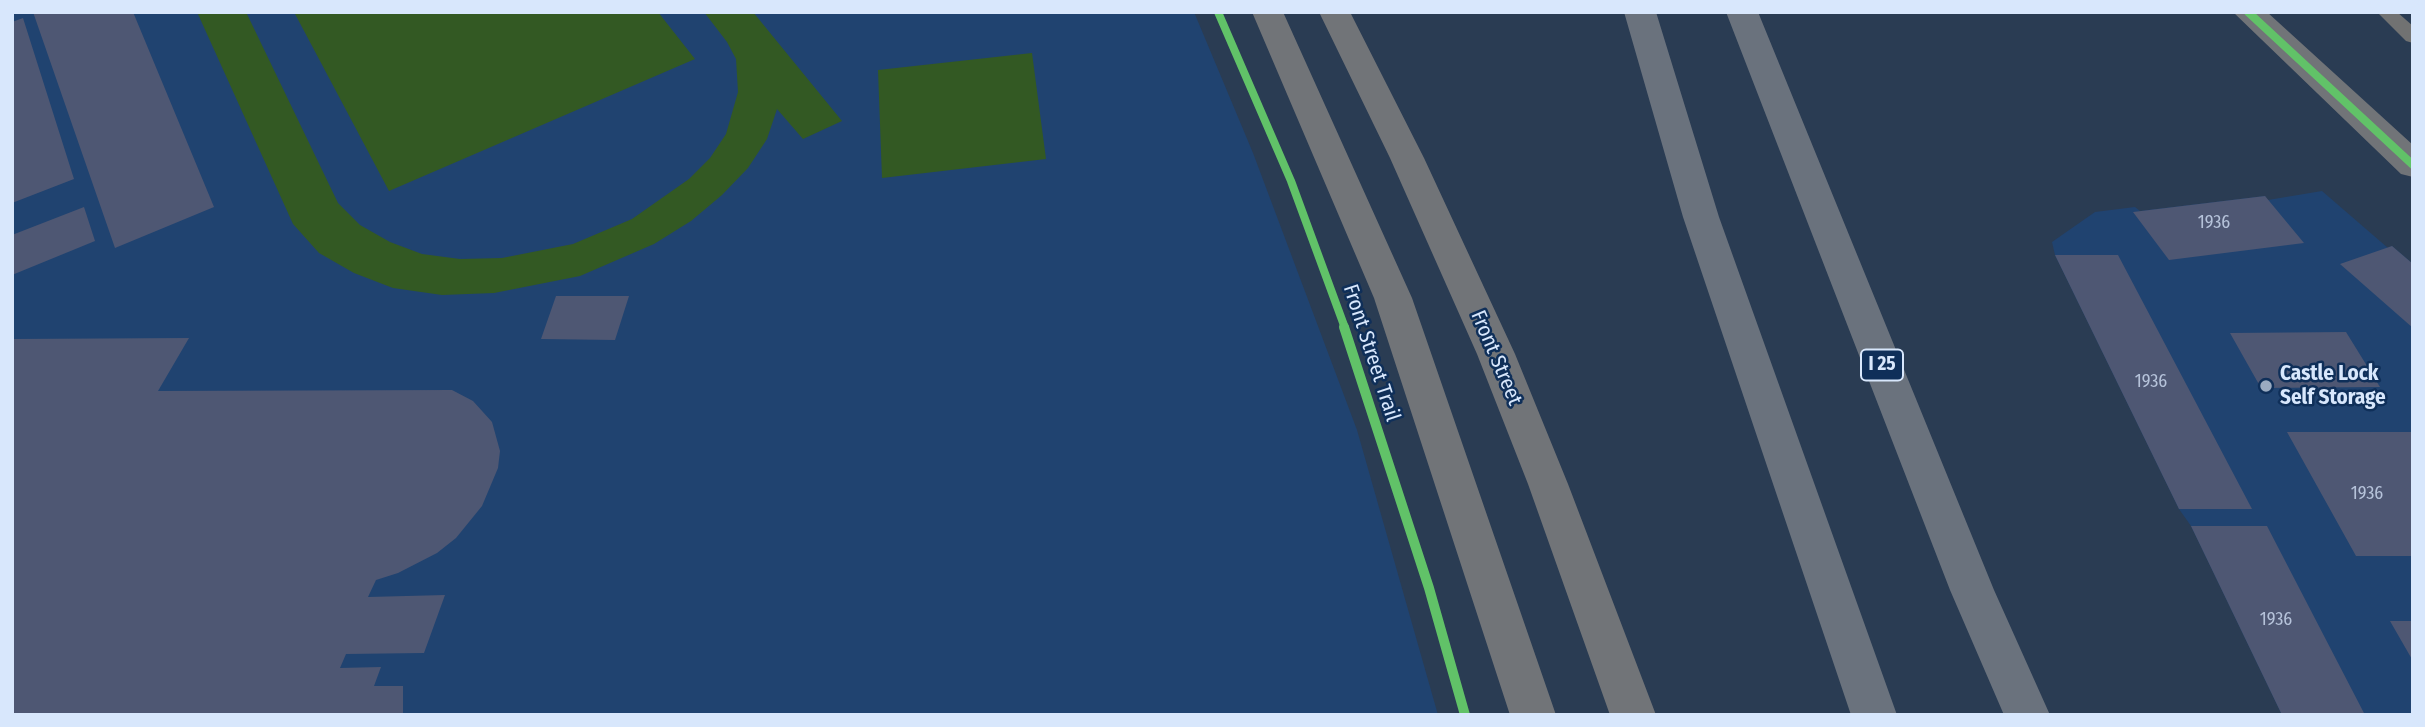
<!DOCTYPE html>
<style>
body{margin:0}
#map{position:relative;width:2425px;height:727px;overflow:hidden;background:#2a3c53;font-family:"Fira Sans Condensed",sans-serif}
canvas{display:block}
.frame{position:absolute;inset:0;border:14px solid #d8e7fc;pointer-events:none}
</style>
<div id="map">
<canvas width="2425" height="727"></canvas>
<div class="frame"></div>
</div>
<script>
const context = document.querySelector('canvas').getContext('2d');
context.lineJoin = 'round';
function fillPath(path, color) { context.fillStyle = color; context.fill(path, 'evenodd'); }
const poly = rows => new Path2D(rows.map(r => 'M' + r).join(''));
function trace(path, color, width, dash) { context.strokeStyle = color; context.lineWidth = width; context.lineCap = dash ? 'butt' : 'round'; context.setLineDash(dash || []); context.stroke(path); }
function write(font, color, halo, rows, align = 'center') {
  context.font = font + ' "Fira Sans Condensed",sans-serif'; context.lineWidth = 5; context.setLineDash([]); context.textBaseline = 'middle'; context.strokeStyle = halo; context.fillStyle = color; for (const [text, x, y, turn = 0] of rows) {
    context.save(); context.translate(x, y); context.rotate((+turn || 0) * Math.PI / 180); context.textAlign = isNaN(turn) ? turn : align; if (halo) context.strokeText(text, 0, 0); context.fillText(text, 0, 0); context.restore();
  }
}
const built = poly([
 [12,12,1194,12,1253,153,1357,430,1438,715,12,715],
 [2322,191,2388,248,2392,246,2413,264,2413,715,2282,715,2191,526,2179,509,2055,255,2052,242,2095,212,2135,207,2140,211,2265,196,2268,200]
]);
const green = poly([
 [197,12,246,12,338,203,360,225,390,242,422,254,460,259,502,258,573,244,632,219,689,179,710,158,726,134,738,92,736,59,727,42,704,12,753,12,842,121,803,139,777,109,767,139,748,168,722,195,691,221,654,244,580,276,494,293,442,295,393,288,354,273,319,253,293,224],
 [294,12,658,12,695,59,389,191],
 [1032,53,1046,159,882,178,878,70]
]);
const building = poly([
 [33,12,133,12,214,207,115,248],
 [23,18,74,179,12,203,12,22],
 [2265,196,2304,243,2169,260,2133,212],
 [84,207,95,241,12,275,12,235],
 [2392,246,2413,264,2413,328,2340,264],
 [2055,255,2118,255,2252,509,2179,509],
 [556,296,629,296,615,340,541,339],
 [2346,332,2380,387,2261,388,2230,333],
 [189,338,158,391,452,390,473,401,492,422,500,451,498,468,482,506,456,538,437,553,398,573,376,580,368,597,445,595,424,653,346,654,340,668,381,667,374,686,403,686,403,715,12,715,12,339],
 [2287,432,2413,432,2413,556,2356,556],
 [2191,526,2267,526,2365,715,2282,715],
 [2390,621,2413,621,2413,661]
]);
const lane = poly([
 [2377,12,2397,12,2413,26,2413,43,2406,41,2377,12]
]);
const secondary = poly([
 [1252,12,1283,12,1412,298,1556,715,1510,715,1374,298,1252,12],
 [1319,12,1350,12,1424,158,1515,354,1568,484,1656,715,1610,715,1528,484,1477,354,1390,158,1319,12],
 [2233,12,2267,12,2413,145,2413,177,2401,174,2233,12]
]);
const highway = poly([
 [1624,12,1656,12,1719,217,1897,715,1851,715,1683,217,1624,12],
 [1726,12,1758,12,1994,590,2050,715,2004,715,1950,590,1726,12]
]);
const cyclewayFar1 = poly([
 [1218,12,1291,181,1345,328],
 [2248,12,2413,165]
]);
const cycleway = poly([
 [1344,327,1429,588,1465,715]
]);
const markers = [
 [2266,386,7,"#9babc1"]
];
const numberNames = [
 ["1936",2214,223],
 ["1936",2151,382],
 ["1936",2367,494],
 ["1936",2276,620]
];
const shields = [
 [1882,365,42]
];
const shieldNames = [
 ["I 25",1882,365]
];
const streetNames = [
 ["Front Street Trail",1371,353,72],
 ["Front Street",1496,358,67]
];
const poiNames = [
 ["Castle Lock",2280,374],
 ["Self Storage",2280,398]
];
fillPath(built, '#204370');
fillPath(green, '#335923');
fillPath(building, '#4e5773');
fillPath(lane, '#717272');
fillPath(secondary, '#717478');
fillPath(highway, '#6a727d');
trace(cyclewayFar1, '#61c268', 8);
trace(cycleway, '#61c268', 10);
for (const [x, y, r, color] of markers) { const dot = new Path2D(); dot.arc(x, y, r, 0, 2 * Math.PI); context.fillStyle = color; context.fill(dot); trace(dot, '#0f2f59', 2.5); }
write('18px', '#b6c3da', null, numberNames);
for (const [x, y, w] of shields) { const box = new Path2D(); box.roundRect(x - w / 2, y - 15.5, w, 31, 5); context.fillStyle = '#0f2f59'; context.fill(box); trace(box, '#d8e7fc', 2); }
write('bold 19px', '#d8e7fc', null, shieldNames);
write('21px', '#d8e7fc', '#0f2f59', streetNames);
write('bold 21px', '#d8e7fc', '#0f2f59', poiNames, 'left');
</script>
